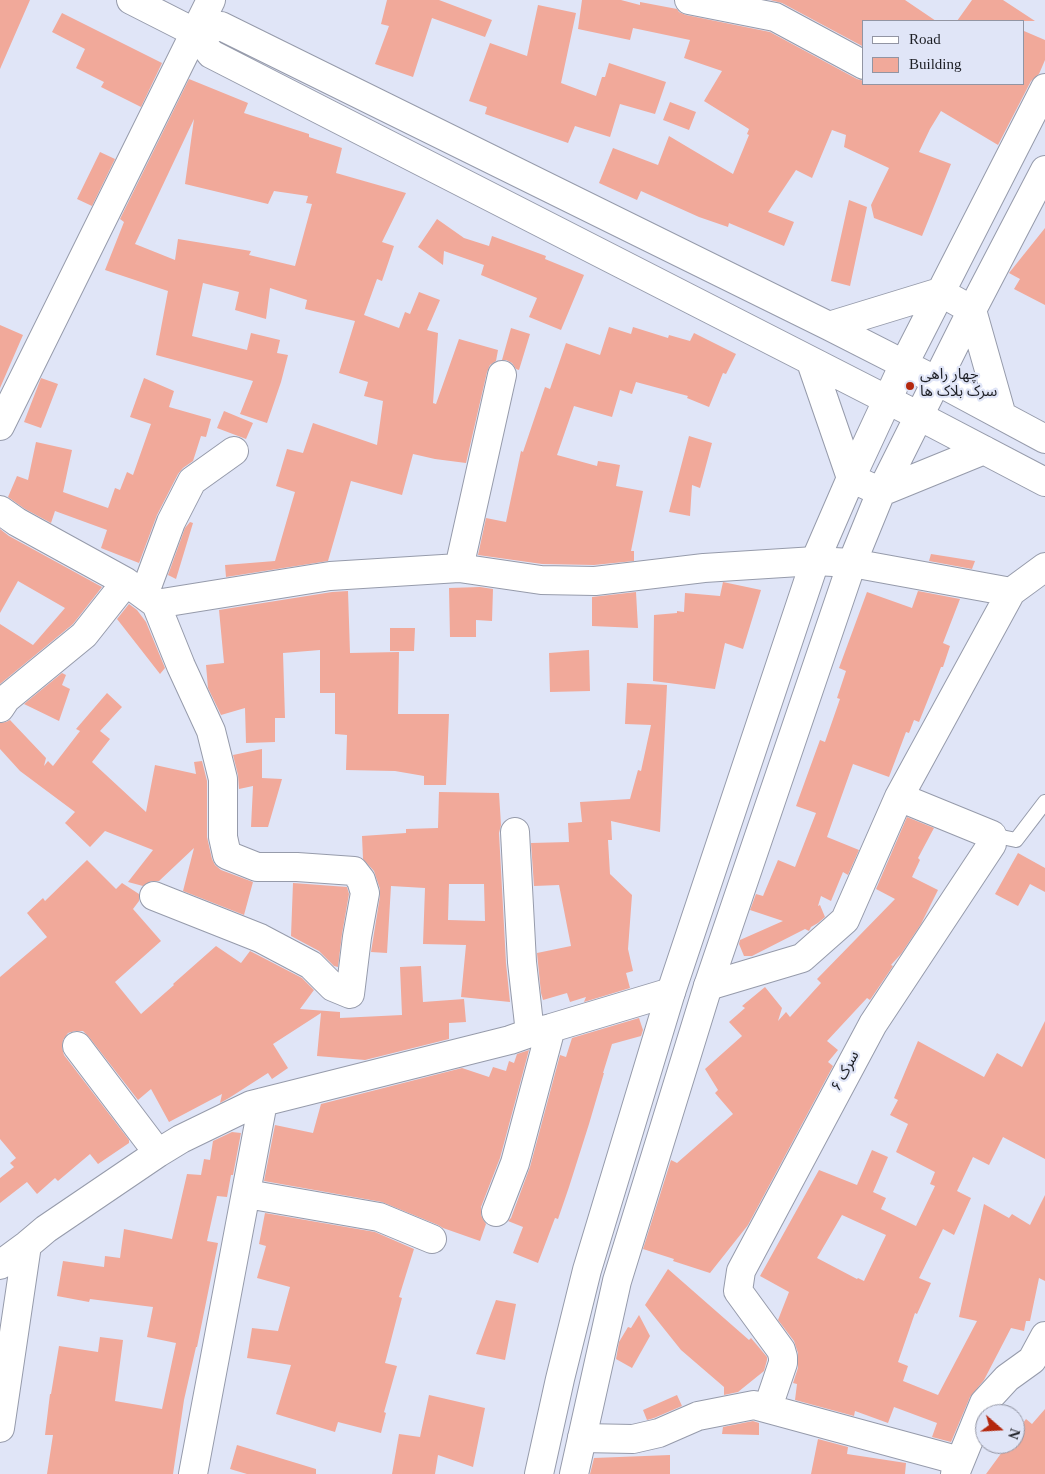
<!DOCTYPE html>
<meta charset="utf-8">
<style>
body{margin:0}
#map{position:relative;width:1045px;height:1474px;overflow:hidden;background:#e0e5f7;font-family:Georgia,serif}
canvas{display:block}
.legend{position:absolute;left:862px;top:20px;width:162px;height:65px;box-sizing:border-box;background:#e0e5f7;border:1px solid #9295a3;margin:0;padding:6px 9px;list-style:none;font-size:15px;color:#1c1e24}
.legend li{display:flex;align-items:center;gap:10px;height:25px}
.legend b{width:25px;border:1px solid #9295a3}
.north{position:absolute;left:975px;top:1404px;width:50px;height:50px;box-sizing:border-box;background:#e0e5f7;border:1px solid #9295a3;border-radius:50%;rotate:109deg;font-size:14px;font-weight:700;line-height:20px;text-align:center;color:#1c1e24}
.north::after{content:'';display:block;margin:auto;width:18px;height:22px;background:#b4280e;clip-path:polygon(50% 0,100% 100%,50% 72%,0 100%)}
</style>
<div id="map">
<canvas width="1045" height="1474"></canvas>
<ul class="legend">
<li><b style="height:6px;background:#fff"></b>Road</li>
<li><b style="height:14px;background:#f1a99a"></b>Building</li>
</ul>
<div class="north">N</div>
</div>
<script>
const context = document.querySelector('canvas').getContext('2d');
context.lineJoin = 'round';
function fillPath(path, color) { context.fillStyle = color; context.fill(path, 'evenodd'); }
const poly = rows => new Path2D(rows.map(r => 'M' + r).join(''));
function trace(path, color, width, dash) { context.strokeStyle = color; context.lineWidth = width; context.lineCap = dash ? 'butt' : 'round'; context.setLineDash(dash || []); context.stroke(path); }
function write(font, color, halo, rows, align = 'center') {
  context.font = font + ' Georgia,"Noto Sans Arabic",serif'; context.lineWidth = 4.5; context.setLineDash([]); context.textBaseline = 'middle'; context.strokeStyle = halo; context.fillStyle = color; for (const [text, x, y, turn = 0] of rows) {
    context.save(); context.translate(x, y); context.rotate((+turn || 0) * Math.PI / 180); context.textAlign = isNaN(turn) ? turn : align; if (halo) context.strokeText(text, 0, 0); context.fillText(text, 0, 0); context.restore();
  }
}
const building = poly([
 [0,0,30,0,0,69],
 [387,0,439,0,492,20,485,37,432,18,413,77,375,64,389,26,381,24],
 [582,0,621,0,640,5,640,2,677,9,679,12,686,15,770,32,857,79,864,81,864,84,1024,84,1024,31,1045,40,1045,60,1039,74,1031,81,998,145,941,111,930,129,919,152,951,164,922,236,874,218,871,205,889,168,844,147,846,135,832,130,812,178,796,170,768,212,794,222,784,246,729,223,728,227,699,217,641,191,637,200,599,183,613,148,658,165,669,136,733,174,749,135,747,134,749,129,704,101,722,71,684,58,690,40,633,28,630,40,578,29],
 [770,0,905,0,936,21,864,21,864,47,782,3],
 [972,0,1003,0,1035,21,957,21],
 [538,5,576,13,561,83,596,96,602,77,605,77,609,63,666,82,655,114,620,104,610,137,575,126,568,143,485,114,487,107,469,101,490,43,527,56],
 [62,13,162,63,141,107,101,87,104,82,76,68,85,49,52,32],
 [189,79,248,103,244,113,309,134,309,137,342,148,336,173,406,193,382,242,394,246,382,281,377,279,364,315,399,328,405,312,410,314,419,292,440,300,427,330,438,333,433,403,436,404,459,339,498,350,496,361,490,365,487,372,466,463,435,459,413,454,402,495,351,481,328,561,226,577,225,565,275,561,295,492,276,486,287,449,303,453,313,423,377,445,383,401,364,396,368,382,339,373,355,321,305,309,307,300,270,288,266,319,235,310,239,292,203,283,192,336,247,350,251,333,280,340,277,353,288,355,281,382,267,423,240,414,253,381,156,355,168,291,105,270,124,222,120,219],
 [194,119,185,184,268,204,274,191,308,196,306,203,312,204,295,266,249,255,251,251,178,239,175,260,135,244],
 [670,102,696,112,689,130,663,120],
 [100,152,115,159,92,206,77,199],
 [849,200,867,207,850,286,831,281],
 [437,219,464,238,489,246,492,236,546,256,545,259,584,275,561,330,529,317,537,298,481,275,484,265,444,251,443,265,418,247],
 [1045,228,1045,305,1014,289,1020,279,1009,273],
 [0,325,23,335,0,388],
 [609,327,631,334,633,327,668,338,669,335,690,341,694,333,736,354,726,374,723,373,709,407,687,398,688,396,636,382,632,394,620,390,612,417,574,406,557,455,597,466,598,461,620,465,616,486,643,491,631,551,634,551,634,561,594,565,542,564,478,555,486,518,506,522,521,451,523,452,545,387,550,389,566,343,600,355],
 [511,328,530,334,519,370,516,369,512,363,506,360,502,360],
 [41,378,58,384,41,428,24,422],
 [144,378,174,391,169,407,211,419,206,437,201,436,193,461,183,468,178,474,157,515,139,563,101,548,107,530,55,511,51,523,25,509,8,497,17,476,28,480,36,442,72,450,63,492,108,508,115,488,120,490,127,472,133,475,151,424,130,417],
 [224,411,253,423,246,439,217,428],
 [689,436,712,443,700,488,692,485,690,516,669,512],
 [190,522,193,523,176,579,168,575,185,528],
 [0,529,9,536,102,587,73,624,0,684,0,624,33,645,65,608,18,581,0,613],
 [931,554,975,561,972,569,929,561],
 [723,582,761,590,743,649,725,643,715,689,653,681,654,615,677,613,677,611,684,612,685,593,720,596],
 [480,587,493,589,492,621,476,620,476,637,450,637,449,588],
 [348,591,350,653,399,652,398,714,449,714,446,785,424,785,424,776,395,771,346,770,347,735,335,734,335,693,320,693,320,650,283,653,285,718,275,718,275,742,246,743,245,708,221,715,208,688,206,665,224,663,219,610,332,592],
 [918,591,960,599,943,643,950,646,943,667,941,667,919,722,914,720,909,733,906,732,889,777,853,764,827,837,859,850,848,875,843,872,831,901,821,896,818,906,820,905,825,917,818,923,811,927,809,931,805,929,752,956,744,956,739,944,740,940,783,921,750,910,756,894,763,896,778,860,795,867,816,813,796,806,820,740,825,742,840,699,837,698,846,671,839,668,867,592,912,608],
 [636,592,638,628,592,626,592,597],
 [129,604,137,610,146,622,165,668,160,674,117,619],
 [390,628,415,628,414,651,390,651],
 [589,650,590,691,550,692,549,653],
 [62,673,66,675,62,685,70,689,59,721,24,704],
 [627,683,667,685,660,832,611,821,612,840,608,840,610,874,632,895,628,949,633,971,626,973,630,988,584,1002,586,997,570,1002,567,993,543,1000,541,993,537,953,571,946,559,885,534,886,531,843,569,842,568,823,582,822,580,802,630,799,638,770,641,771,651,725,625,724],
 [107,693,122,707,100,731,110,739,92,762,146,812,155,765,196,774,194,762,202,761,207,781,207,837,212,859,215,865,221,870,253,882,244,915,183,891,194,848,159,881,151,881,143,886,128,882,153,850,105,831,90,847,65,823,75,812,20,771,0,749,0,723,6,722,10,720,46,758,44,766,48,761,53,766,80,731,76,729],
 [262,749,262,778,282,779,268,827,251,827,253,786,239,789,238,775,233,755],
 [439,792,499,793,501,825,499,833,506,963,510,1002,461,997,466,945,423,944,425,888,391,886,387,953,371,952,380,896,380,889,374,871,363,859,362,836,406,833,406,829,438,828],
 [449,884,484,884,485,921,448,920],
 [907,817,934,828,918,858,920,860,912,877,938,890,921,924,901,954,891,965,893,966,870,1000,867,998,827,1041,838,1050,828,1062,833,1066,748,1225,710,1273,673,1261,674,1259,643,1249,671,1160,677,1163,733,1114,715,1093,718,1090,705,1069,742,1036,729,1022,745,1008,742,1006,765,987,782,1008,778,1021,786,1012,790,1017,821,983,817,979,895,899,876,889],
 [1018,853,1045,868,1045,892,1030,884,1018,906,995,894],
 [87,860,116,889,122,883,139,894,139,901,133,909,161,941,115,982,141,1014,174,985,173,984,216,946,241,963,250,951,302,978,314,990,300,1009,340,1012,340,1018,402,1015,400,967,421,966,423,1002,464,999,466,1022,449,1023,449,1039,365,1060,317,1056,321,1013,273,1044,288,1068,272,1079,268,1073,229,1098,220,1103,222,1094,169,1122,151,1089,138,1100,89,1037,83,1031,75,1031,68,1033,63,1040,62,1047,64,1055,129,1140,129,1143,98,1164,90,1154,58,1181,55,1178,37,1194,27,1182,0,1203,0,1178,14,1167,10,1163,16,1158,0,1139,0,977,47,937,27,913,43,898,45,901],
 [293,883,347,887,349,894,342,934,338,967,334,966,319,951,291,936],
 [639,1018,643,1030,641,1036,612,1044,603,1073,604,1073,589,1124,569,1187,558,1219,555,1218,538,1263,513,1253,523,1227,508,1221,511,1218,530,1167,560,1055,566,1057,572,1038],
 [1045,1021,1045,1159,1003,1137,989,1165,973,1157,957,1191,971,1198,954,1235,943,1229,919,1278,931,1283,917,1314,915,1313,898,1362,908,1366,903,1381,938,1395,977,1321,959,1317,984,1204,1009,1218,1012,1214,1030,1225,1045,1195,1045,1281,1039,1278,1030,1321,1026,1321,1024,1331,1011,1328,984,1380,970,1397,951,1442,932,1437,937,1423,894,1407,888,1423,855,1411,854,1416,795,1400,797,1384,793,1383,798,1368,798,1353,794,1341,778,1320,789,1292,760,1276,819,1170,857,1185,872,1150,888,1157,873,1192,886,1198,881,1209,916,1226,935,1186,930,1184,935,1172,896,1152,908,1124,890,1115,898,1100,894,1098,918,1041,984,1077,997,1053,1022,1067],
 [842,1215,886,1235,864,1281,858,1278,857,1279,817,1258],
 [529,1050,500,1158,481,1207,481,1215,484,1221,486,1224,480,1241,443,1228,438,1225,382,1202,264,1181,275,1125,313,1133,321,1104,462,1068,489,1077,493,1067,506,1071,509,1061,514,1063,517,1054],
 [232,1132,241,1133,233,1175,231,1175,227,1197,217,1196,207,1241,218,1243,197,1347,196,1347,184,1400,173,1474,47,1474,53,1435,45,1435,50,1394,51,1394,59,1346,98,1352,100,1337,123,1340,115,1401,162,1409,176,1343,147,1337,153,1307,90,1299,89,1302,57,1296,63,1261,104,1267,105,1256,120,1258,124,1229,172,1239,187,1174,201,1175,204,1159,210,1160,213,1141],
 [265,1213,375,1232,414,1249,399,1297,402,1298,385,1363,397,1366,384,1412,386,1413,381,1433,338,1422,335,1432,276,1414,291,1365,247,1358,252,1328,278,1331,290,1287,257,1278,266,1246,259,1244],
 [668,1269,749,1340,751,1338,767,1357,767,1360,764,1371,738,1392,724,1395,724,1387,681,1350,645,1305],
 [496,1300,516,1304,505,1360,476,1354],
 [639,1315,650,1336,632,1368,616,1359,619,1342,628,1327,631,1328],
 [429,1395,485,1408,473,1467,438,1455,435,1474,392,1474,399,1434,420,1437],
 [677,1395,682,1406,654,1418,647,1420,643,1410],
 [1045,1409,1045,1474,986,1474,1008,1444,1015,1444,1015,1434,1026,1419,1032,1424],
 [753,1421,759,1423,759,1435,722,1434,723,1427],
 [818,1439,848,1447,847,1454,906,1463,905,1474,811,1474],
 [237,1445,316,1469,316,1474,247,1474,230,1469],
 [670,1455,670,1474,590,1474,594,1458]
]);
const lane = poly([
 [992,835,1016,840,1045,802]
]);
const street = poly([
 [689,0,775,17,864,65],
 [0,426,211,0],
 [0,510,17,522,126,582,156,604,181,666,211,731,223,779,223,837,227,855,257,867,297,867,354,871,361,880,365,893,357,937,350,994,333,987,311,965,260,938,154,896],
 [459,568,502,375],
 [144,595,171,522,192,481,234,451],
 [156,604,330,576,459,568,541,580,595,581,704,568,815,561,852,563,1011,592],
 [0,708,6,699,84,635,126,582],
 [515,832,522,962,530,1033],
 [708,986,802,958,845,920,899,797,1011,592,1045,567],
 [77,1046,158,1153],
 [247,1194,379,1217,432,1239],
 [496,1212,515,1163,551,1028],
 [0,1265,27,1245,46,1229,158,1153,181,1139,251,1105,510,1040,530,1033,551,1028,671,992],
 [768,1407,783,1363,783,1357,781,1350,738,1291,741,1271,873,1024,992,844,992,835,899,797],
 [0,1428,27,1245],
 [582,1438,633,1439,659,1433,698,1416,754,1405,960,1461],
 [193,1474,263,1102],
 [955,1474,984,1403,1007,1378,1032,1360,1045,1336]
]);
const secondary = poly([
 [131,0,194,32,211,54,919,416,1045,482],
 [194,32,221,26,829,326,937,381,1045,439],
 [829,326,940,292,972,310,1002,416],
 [811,362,851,478,881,492,984,450],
 [539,1474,560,1379,587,1270,671,992,815,561,851,478,904,364,1045,88],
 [574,1474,617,1281,708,986,852,563,881,492,972,310,1045,170]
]);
const markers = [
 [910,386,5,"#b4280e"]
];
const poiNames = [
 ["چهار راهی",920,377],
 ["سرک بلاک ها",920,394]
];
const streetNames = [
 ["سرک ۶",847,1072,-62]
];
fillPath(building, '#f1a99a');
trace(lane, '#969bab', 16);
trace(street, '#969bab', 30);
trace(secondary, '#969bab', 30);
trace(lane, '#fff', 14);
trace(street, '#fff', 28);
trace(secondary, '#fff', 28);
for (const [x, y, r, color] of markers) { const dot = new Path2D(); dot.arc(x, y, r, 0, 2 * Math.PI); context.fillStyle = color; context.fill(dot); trace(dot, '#e0e5f7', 2); }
write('15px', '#1c1e24', '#e0e5f7', poiNames, 'left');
write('15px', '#1c1e24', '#e0e5f7', streetNames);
</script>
